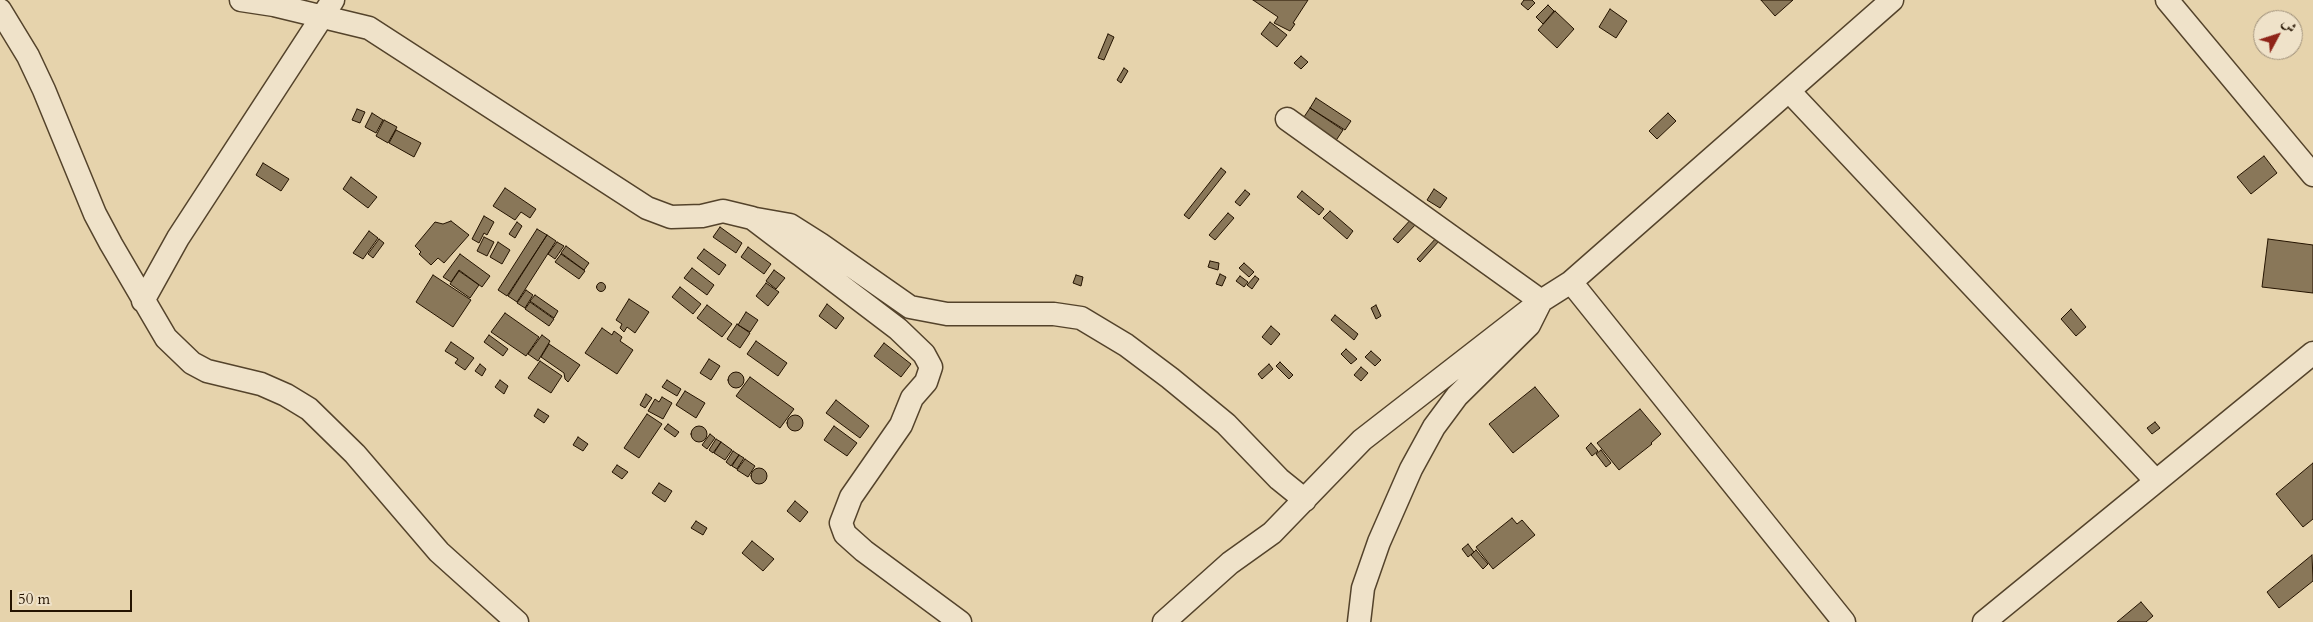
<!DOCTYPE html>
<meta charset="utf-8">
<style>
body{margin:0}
#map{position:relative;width:2313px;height:622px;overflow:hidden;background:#e6d3ac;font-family:Cardo,Amiri,serif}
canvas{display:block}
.north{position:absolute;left:2253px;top:10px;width:50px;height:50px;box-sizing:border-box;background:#efe2c9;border:1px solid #9e8f79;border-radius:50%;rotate:50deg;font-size:14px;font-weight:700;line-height:20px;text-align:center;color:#241300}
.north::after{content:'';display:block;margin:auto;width:18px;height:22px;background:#8f2418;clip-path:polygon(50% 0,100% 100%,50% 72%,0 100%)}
.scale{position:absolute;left:10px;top:590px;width:122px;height:22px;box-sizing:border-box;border:2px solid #241300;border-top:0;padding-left:6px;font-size:15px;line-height:18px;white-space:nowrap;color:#241300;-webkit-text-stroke:4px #efe2c9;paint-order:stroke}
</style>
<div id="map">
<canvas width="2313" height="622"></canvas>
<div class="north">ش</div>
<div class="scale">50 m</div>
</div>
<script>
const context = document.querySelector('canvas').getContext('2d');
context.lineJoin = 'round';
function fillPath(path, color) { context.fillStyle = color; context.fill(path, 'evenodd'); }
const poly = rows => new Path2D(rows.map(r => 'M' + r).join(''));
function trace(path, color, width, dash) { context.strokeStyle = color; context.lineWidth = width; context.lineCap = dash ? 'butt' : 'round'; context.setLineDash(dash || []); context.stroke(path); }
const building = poly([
 [1253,0,1308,0,1293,23,1295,24,1290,31,1274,23,1278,17,1253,0],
 [1524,0,1532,0,1535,3,1528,10,1521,4,1524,0],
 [1761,0,1793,0,1775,16,1761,0],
 [1548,5,1554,11,1543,24,1536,17,1548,5],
 [1610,9,1627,21,1616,38,1599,27,1610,9],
 [1555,11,1574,29,1557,48,1538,30,1555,11],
 [1270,22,1287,35,1277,47,1261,34,1270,22],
 [1108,34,1114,37,1104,60,1098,58,1108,34],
 [1301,56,1308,62,1301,69,1294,63,1301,56],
 [1124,68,1128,71,1121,83,1117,80,1124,68],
 [1316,98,1351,121,1345,130,1310,108,1316,98],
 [1310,108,1343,130,1335,142,1302,120,1310,108],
 [357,109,365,112,360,123,352,120,357,109],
 [372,113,383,120,376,133,365,127,372,113],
 [1668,113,1676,121,1657,139,1649,131,1668,113],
 [384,120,397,127,388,143,376,136,384,120],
 [396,130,421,143,414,157,389,143,396,130],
 [2264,156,2277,173,2251,194,2237,177,2264,156],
 [263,163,289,179,281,191,256,175,263,163],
 [1221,168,1226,172,1189,219,1184,215,1221,168],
 [351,177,377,197,368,208,343,189,351,177],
 [505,188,536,209,530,218,521,212,515,220,493,206,505,188],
 [1434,189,1447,198,1440,208,1427,200,1434,189],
 [1245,190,1250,194,1240,206,1235,202,1245,190],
 [1302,191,1324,209,1319,215,1297,197,1302,191],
 [1330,211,1353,231,1347,239,1323,218,1330,211],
 [1228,213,1234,218,1215,240,1209,235,1228,213],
 [484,216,494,222,487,235,484,233,479,243,472,239,484,216],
 [1413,217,1418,222,1398,243,1393,239,1413,217],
 [451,221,469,235,444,263,438,258,431,265,419,254,421,252,415,246,435,222,443,224,451,221],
 [517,222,522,226,515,238,509,234,517,222],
 [720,227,742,243,736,253,713,237,720,227],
 [537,229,547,235,507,296,498,290,537,229],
 [369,231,378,238,363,259,353,253,369,231],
 [547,235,556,241,517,302,508,296,547,235],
 [484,237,494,242,487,256,477,251,484,237],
 [1437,237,1440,240,1420,262,1417,259,1437,237],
 [379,239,384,243,373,258,368,254,379,239],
 [2268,239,2313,245,2313,293,2262,287,2268,239],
 [498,242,510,250,502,264,490,257,498,242],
 [557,242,564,246,555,259,548,254,557,242],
 [566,246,589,263,584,270,561,253,566,246],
 [748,247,771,264,764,274,741,257,748,247],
 [704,249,726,265,719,275,697,258,704,249],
 [460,254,490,276,482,287,459,270,451,282,443,277,460,254],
 [561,254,585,271,579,279,555,262,561,254],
 [1210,261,1219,263,1218,270,1208,267,1210,261],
 [1244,263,1254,272,1249,277,1239,268,1244,263],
 [692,268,714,285,707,295,684,278,692,268],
 [774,270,785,278,776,289,766,281,774,270],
 [459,271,479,285,470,298,450,284,459,271],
 [1220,274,1226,277,1222,286,1216,284,1220,274],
 [433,275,471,300,453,327,416,302,433,275],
 [1076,275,1083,277,1081,286,1073,283,1076,275],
 [1240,276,1248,282,1244,287,1236,281,1240,276],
 [1255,276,1259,279,1252,289,1247,285,1255,276],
 '596.5 287a4.5 4.5 0 1 1 9 0a4.5 4.5 0 1 1-9 0Z',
 [766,283,779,292,768,306,756,296,766,283],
 [680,287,701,304,693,314,672,297,680,287],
 [526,290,533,295,525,308,517,303,526,290],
 [535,295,558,311,554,318,530,301,535,295],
 [629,299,649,312,635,333,627,327,624,332,620,328,622,324,616,320,629,299],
 [530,302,554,319,549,326,525,309,530,302],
 [827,304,844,318,836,329,819,316,827,304],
 [707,305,732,324,722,337,697,318,707,305],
 [1376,305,1381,316,1376,319,1371,308,1376,305],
 [2071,309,2086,327,2076,336,2061,319,2071,309],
 [746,312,758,320,750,332,738,325,746,312],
 [505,313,539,337,526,356,491,332,505,313],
 [1335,315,1358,334,1354,340,1331,320,1335,315],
 [737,324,750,333,740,348,727,339,737,324],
 [1271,326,1280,334,1271,345,1262,337,1271,326],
 [602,328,612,335,614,331,622,337,620,341,633,350,617,374,585,353,602,328],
 [489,335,508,349,503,356,484,342,489,335],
 [542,335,550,341,538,361,528,354,542,335],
 [756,341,787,363,778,376,747,354,756,341],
 [451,342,474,358,465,370,455,363,458,359,445,351,451,342],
 [884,343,911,364,901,377,874,356,884,343],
 [549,344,580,365,568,382,565,379,564,373,541,357,549,344],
 [1346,349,1357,359,1351,364,1341,354,1346,349],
 [1371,351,1381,360,1375,366,1365,357,1371,351],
 [709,359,720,366,711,380,700,373,709,359],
 [540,361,562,376,551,393,528,378,540,361],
 [1280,362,1293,375,1289,379,1276,366,1280,362],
 [480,364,486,369,482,376,475,371,480,364],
 [1269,364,1273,369,1262,379,1258,374,1269,364],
 [1361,367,1368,373,1361,381,1354,375,1361,367],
 '728 380a8 8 0 1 1 16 0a8 8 0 1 1-16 0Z',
 [750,377,794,409,780,428,736,396,750,377],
 [500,380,508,386,504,394,495,387,500,380],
 [667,380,681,389,677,396,662,387,667,380],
 [1535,387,1559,416,1513,453,1489,424,1535,387],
 [685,391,705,403,696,418,676,405,685,391],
 [646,394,652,398,645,408,640,405,646,394],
 [662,397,672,403,663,419,648,411,655,399,659,402,662,397],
 [836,400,869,426,860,438,826,413,836,400],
 [538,409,549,416,544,423,534,416,538,409],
 [1640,409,1661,434,1651,443,1652,444,1619,470,1597,443,1640,409],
 [647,414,662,424,639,458,624,448,647,414],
 '787 423a8 8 0 1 1 16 0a8 8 0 1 1-16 0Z',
 [2155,422,2160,428,2152,434,2147,428,2155,422],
 [668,424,679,432,675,437,664,429,668,424],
 '691 434a8 8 0 1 1 16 0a8 8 0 1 1-16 0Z',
 [834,426,857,443,847,456,824,440,834,426],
 [710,434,715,438,707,449,702,445,710,434],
 [578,437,588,444,583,451,573,445,578,437],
 [716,439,721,442,713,453,709,450,716,439],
 [721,442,732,450,725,460,714,453,721,442],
 [1591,443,1598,451,1592,456,1586,448,1591,443],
 [1601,450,1611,463,1606,467,1596,454,1601,450],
 [733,451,739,455,731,466,726,462,733,451],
 [739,455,744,458,737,469,732,466,739,455],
 [745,459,755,466,748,477,737,470,745,459],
 [2313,463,2313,519,2303,527,2276,494,2313,463],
 [617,465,628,472,622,479,612,472,617,465],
 '751 476a8 8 0 1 1 16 0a8 8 0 1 1-16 0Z',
 [659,483,672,491,665,502,652,493,659,483],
 [795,501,808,512,800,522,787,511,795,501],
 [1512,518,1517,524,1522,520,1535,535,1493,569,1476,547,1512,518],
 [696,521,707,528,703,535,691,528,696,521],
 [752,541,774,559,763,571,742,553,752,541],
 [1468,544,1474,552,1468,557,1462,549,1468,544],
 [1476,550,1488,564,1483,569,1471,555,1476,550],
 [2312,555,2313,581,2279,608,2267,592,2312,555],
 [2141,602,2153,616,2146,622,2117,622,2141,602]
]);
const minor = poly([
 [241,0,274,5,369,28,647,208,671,217,702,216,723,211,752,218,898,329,924,354,931,367,926,382,912,398,901,425,851,497,841,523,845,534,864,551,960,622],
 [2167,0,2313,175],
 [0,10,28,56,44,90,95,214,111,244,166,338,192,363,207,371,261,384,286,395,309,409,355,454,439,552,517,622],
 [1789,91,2156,481],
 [1287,119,1541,301,1529,325,1457,396,1434,427,1411,469,1379,542,1363,588,1359,622],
 [756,219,790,225,820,244,910,307,947,314,1054,314,1081,318,1126,345,1170,378,1226,424,1279,479,1305,500],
 [1571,282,1844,622],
 [143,301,178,238,333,0],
 [1164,622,1230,563,1272,533,1362,440,1541,301,1571,282,1892,0],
 [1984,622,2313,353]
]);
fillPath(building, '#897759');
trace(building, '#241300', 1);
trace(minor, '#54432b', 25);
trace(minor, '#efe2c9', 22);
</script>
